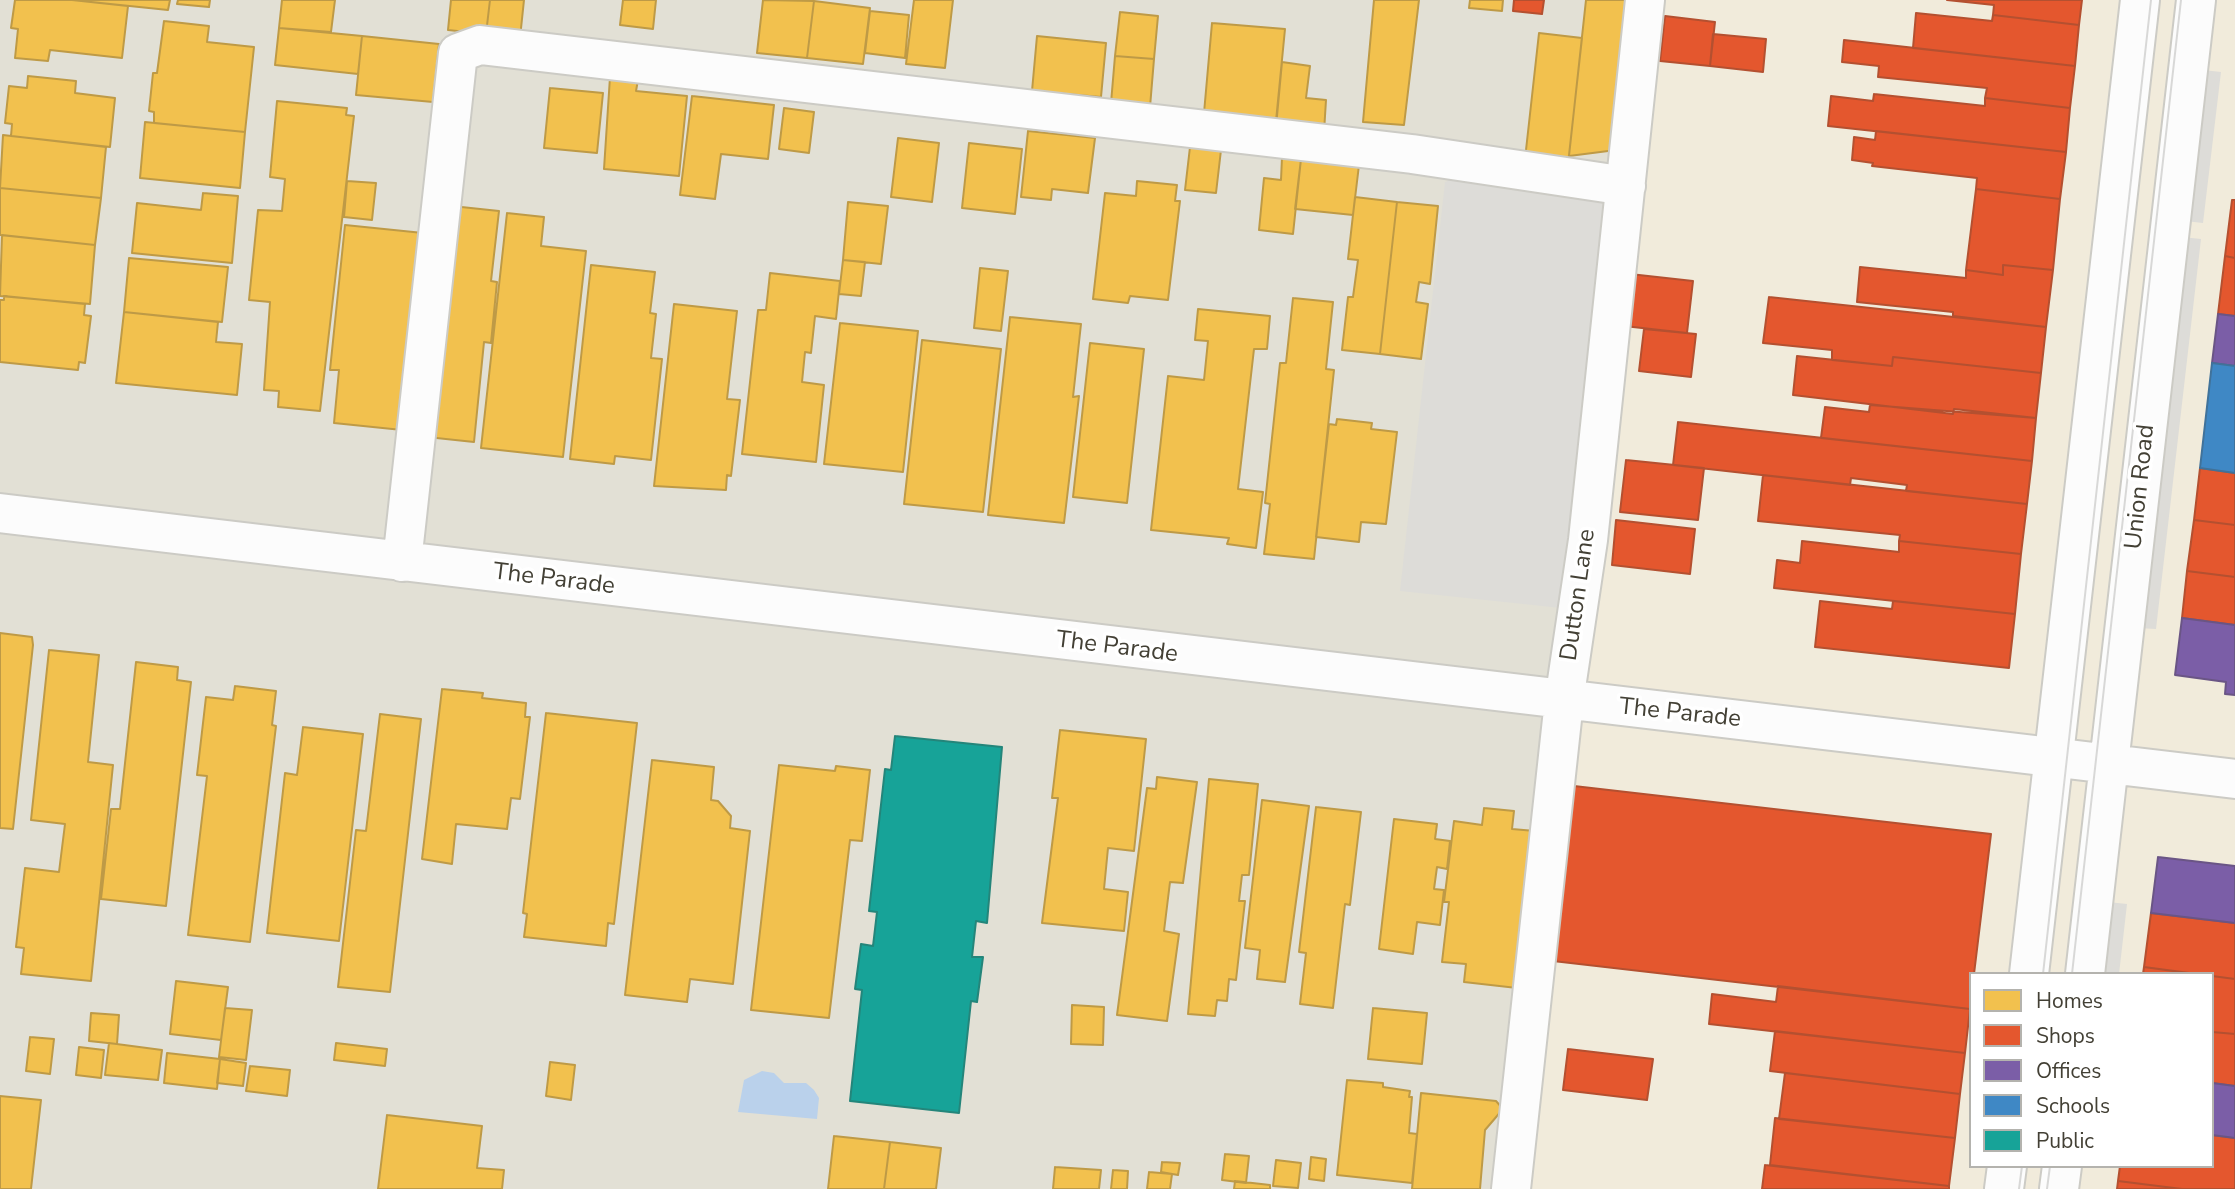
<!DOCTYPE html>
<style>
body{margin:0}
#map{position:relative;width:2235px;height:1189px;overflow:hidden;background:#eeede8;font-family:"Nunito Sans",sans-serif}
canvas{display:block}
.legend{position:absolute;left:1969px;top:972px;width:245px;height:196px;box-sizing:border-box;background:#fff;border:2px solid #b4b3ae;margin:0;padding:9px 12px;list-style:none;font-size:21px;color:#434035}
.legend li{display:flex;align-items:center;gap:14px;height:35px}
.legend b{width:35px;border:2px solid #b4b3ae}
</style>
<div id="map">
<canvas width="2235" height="1189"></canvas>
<ul class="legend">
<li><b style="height:19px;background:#f2c14e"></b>Homes</li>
<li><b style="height:19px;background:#e4572e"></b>Shops</li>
<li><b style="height:19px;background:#7b5ea7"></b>Offices</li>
<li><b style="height:19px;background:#3f88c5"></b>Schools</li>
<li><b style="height:19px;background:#17a398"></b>Public</li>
</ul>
</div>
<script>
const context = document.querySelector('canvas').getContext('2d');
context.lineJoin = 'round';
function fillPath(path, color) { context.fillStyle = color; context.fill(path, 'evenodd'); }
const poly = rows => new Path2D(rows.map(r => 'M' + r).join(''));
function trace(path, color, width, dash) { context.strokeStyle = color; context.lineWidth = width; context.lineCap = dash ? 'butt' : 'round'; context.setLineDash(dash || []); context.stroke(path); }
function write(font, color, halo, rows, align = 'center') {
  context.font = font + ' "Nunito Sans",sans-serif'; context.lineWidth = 7; context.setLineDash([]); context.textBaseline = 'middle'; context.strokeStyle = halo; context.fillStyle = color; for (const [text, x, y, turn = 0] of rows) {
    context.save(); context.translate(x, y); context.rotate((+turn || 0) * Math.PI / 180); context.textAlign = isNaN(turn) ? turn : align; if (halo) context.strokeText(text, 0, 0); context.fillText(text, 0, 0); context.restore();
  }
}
const residential = poly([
 [0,0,1642,0,1510,1189,0,1189]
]);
const commercial = poly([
 [1642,0,2235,0,2235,1189,1510,1189],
 [1971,974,2212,974,2212,1166,1971,1166]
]);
const parking = poly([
 [2203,70,2221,72,2203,223,2185,221],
 [1450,175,1626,186,1580,610,1400,591,1445,182,1448,181],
 [2182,237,2201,239,2156,629,2138,628],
 [2108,902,2127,904,2119,974,2100,974]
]);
const water = poly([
 [762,1071,774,1073,784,1083,806,1083,814,1090,819,1098,817,1119,738,1112,744,1080]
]);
const homes = poly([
 [15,0,72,0,128,6,122,58,50,50,48,61,15,58,18,29,11,28,15,0],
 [72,0,170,0,168,10,72,0],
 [178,0,210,0,209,7,177,4,178,0],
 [282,0,335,0,331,32,279,28,282,0],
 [451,0,490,0,486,34,448,30,451,0],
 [490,0,524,0,520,38,486,34,490,0],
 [623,0,656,0,653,29,620,25,623,0],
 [763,0,814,1,807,58,757,53,763,0],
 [914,0,953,0,945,68,906,64,914,0],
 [1374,0,1419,0,1404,125,1363,122,1374,0],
 [1470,0,1503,0,1502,11,1469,8,1470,0],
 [1586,0,1630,0,1616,150,1569,156,1586,0],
 [814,1,870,8,863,64,807,58,814,1],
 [870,11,909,15,905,58,865,53,870,11],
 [1120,12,1158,16,1154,59,1115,56,1120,12],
 [164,21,209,26,207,42,254,47,245,132,154,123,154,112,149,111,153,73,157,73,164,21],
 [1212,23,1285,29,1276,121,1204,113,1212,23],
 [279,28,362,36,358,74,275,65,279,28],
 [1539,33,1582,38,1568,164,1525,159,1539,33],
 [362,36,439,44,433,102,356,95,362,36],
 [1037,36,1106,43,1101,97,1032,91,1037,36],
 [1115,56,1154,59,1150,107,1111,103,1115,56],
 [1282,62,1310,66,1306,98,1326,100,1324,132,1276,127,1282,62],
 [28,76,76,81,75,93,115,98,110,147,11,136,12,124,5,123,9,86,27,88,28,76],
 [610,77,638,80,636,91,687,96,679,176,604,169,610,77],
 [550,88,603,93,597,153,544,148,550,88],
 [692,96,774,105,768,159,721,154,715,199,680,195,692,96],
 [277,101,347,108,346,115,354,116,320,411,278,407,279,391,264,390,270,302,249,300,258,210,282,211,285,179,270,177,277,101],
 [784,108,814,112,809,153,779,149,784,108],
 [145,122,245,132,240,188,140,178,145,122],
 [1028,131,1095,138,1088,193,1052,189,1051,200,1021,197,1028,131],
 [3,135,106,147,101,198,0,188,3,135],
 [898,138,939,143,932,202,891,197,898,138],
 [969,143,1022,149,1015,214,962,208,969,143],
 [1190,147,1221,150,1216,193,1185,190,1190,147],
 [1282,157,1301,159,1293,234,1259,230,1264,178,1281,180,1282,157],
 [1301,159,1359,165,1353,215,1295,209,1301,159],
 [347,181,376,183,372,220,344,217,347,181],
 [1137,181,1177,185,1175,201,1180,201,1168,300,1130,296,1128,303,1093,299,1105,193,1136,196,1137,181],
 [0,188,101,198,95,245,0,235,0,188],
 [203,193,238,196,232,263,132,253,137,203,201,210,203,193],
 [1355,197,1397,202,1380,354,1342,350,1348,297,1353,297,1358,260,1348,259,1355,197],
 [848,202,888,206,881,264,843,260,848,202],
 [1397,202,1438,206,1430,284,1419,282,1416,302,1428,304,1421,359,1380,354,1397,202],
 [452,206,499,211,491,281,497,282,491,343,484,342,474,442,427,437,452,206],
 [507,213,544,217,541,246,586,251,563,457,481,448,507,213],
 [345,225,423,233,402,430,334,423,339,370,330,370,345,225],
 [2,235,95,245,90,304,0,296,2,235],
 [129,258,228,267,222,322,124,312,129,258],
 [843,260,865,262,861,296,839,294,843,260],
 [591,265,655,272,650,313,656,314,651,358,662,359,651,460,615,456,614,464,570,459,591,265],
 [980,268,1008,271,1001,331,974,328,980,268],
 [770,273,840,281,836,319,815,316,811,353,805,352,802,382,824,385,816,462,742,454,758,310,766,310,770,273],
 [4,296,85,304,84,315,91,316,85,363,79,362,78,370,0,362,0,300,4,300,4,296],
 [1293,298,1333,302,1326,369,1334,370,1314,559,1264,554,1270,504,1265,503,1280,363,1286,363,1293,298],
 [674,304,737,311,727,399,740,400,731,476,727,475,726,490,654,486,674,304],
 [1198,309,1270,316,1267,349,1254,349,1238,489,1263,492,1256,548,1227,544,1229,538,1151,530,1168,376,1204,380,1208,341,1195,340,1198,309],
 [124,312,218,322,216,342,242,344,237,395,116,383,124,312],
 [1010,317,1081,324,1073,397,1079,396,1064,523,988,515,1010,317],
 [840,323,918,331,903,472,824,464,840,323],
 [922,340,1001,349,983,512,904,504,922,340],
 [1090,343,1144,349,1127,503,1073,497,1090,343],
 [1337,419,1372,423,1371,429,1397,432,1386,524,1361,522,1359,542,1316,537,1329,424,1336,425,1337,419],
 [0,633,32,637,33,645,13,829,0,828,0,633],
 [49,650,99,655,88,762,113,765,91,981,21,974,24,948,16,947,25,868,59,872,65,824,31,820,49,650],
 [136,662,178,667,177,680,191,682,166,906,101,899,111,809,120,809,136,662],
 [235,686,276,691,272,725,276,726,250,942,188,935,207,776,197,775,206,697,233,700,235,686],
 [442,689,483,693,482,698,526,703,525,717,530,717,520,799,511,798,507,829,456,824,452,864,422,859,442,689],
 [546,713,637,723,614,924,608,923,606,946,524,937,527,914,523,913,546,713],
 [380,714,421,719,390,992,338,987,356,830,366,831,380,714],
 [303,727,363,734,339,941,267,933,285,773,297,775,303,727],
 [1060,730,1146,739,1134,851,1108,848,1104,889,1128,892,1124,931,1042,923,1058,798,1052,798,1060,730],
 [652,760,714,767,711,800,718,801,731,816,730,828,750,831,733,984,690,979,687,1002,625,995,652,760],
 [779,765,835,771,836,766,870,770,862,841,850,840,829,1018,751,1010,779,765],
 [1157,777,1197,782,1183,883,1170,882,1164,931,1179,934,1167,1021,1117,1015,1147,788,1156,789,1157,777],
 [1209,779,1258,784,1249,875,1242,875,1239,901,1245,901,1236,980,1229,979,1227,1001,1217,1000,1215,1016,1188,1014,1209,779],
 [1262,800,1309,806,1285,982,1257,979,1260,950,1245,948,1262,800],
 [1316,807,1361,812,1350,905,1345,904,1333,1008,1300,1004,1306,953,1299,952,1316,807],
 [1484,808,1514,811,1512,829,1535,831,1517,988,1464,982,1466,964,1442,962,1449,902,1444,902,1454,821,1482,825,1484,808],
 [1394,819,1437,824,1435,839,1450,841,1447,869,1437,867,1434,889,1444,890,1440,925,1417,922,1413,954,1379,949,1394,819],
 [176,981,228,987,221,1040,170,1034,176,981],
 [1072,1005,1104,1007,1103,1045,1071,1044,1072,1005],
 [225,1008,252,1010,246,1060,219,1057,225,1008],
 [1373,1008,1427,1013,1422,1064,1368,1059,1373,1008],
 [91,1013,119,1015,117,1044,89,1041,91,1013],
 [30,1037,54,1039,50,1074,26,1071,30,1037],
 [109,1043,162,1050,158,1080,105,1075,109,1043],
 [336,1043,387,1049,385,1066,334,1060,336,1043],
 [79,1047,104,1050,101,1078,76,1075,79,1047],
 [167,1053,220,1059,217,1089,164,1083,167,1053],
 [220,1059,246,1063,243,1086,217,1083,220,1059],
 [550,1062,575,1065,571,1100,546,1096,550,1062],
 [250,1066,290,1070,287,1096,246,1091,250,1066],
 [1347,1080,1383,1083,1383,1087,1410,1091,1409,1097,1412,1097,1409,1133,1417,1134,1412,1183,1337,1175,1347,1080],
 [1421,1093,1496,1101,1503,1109,1485,1130,1480,1189,1412,1189,1421,1093],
 [0,1096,41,1100,31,1189,0,1189,0,1096],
 [387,1115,482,1126,477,1168,504,1170,502,1189,378,1189,387,1115],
 [834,1136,890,1142,884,1189,828,1189,834,1136],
 [890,1142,941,1148,936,1189,884,1189,890,1142],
 [1225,1154,1249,1156,1246,1183,1222,1180,1225,1154],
 [1311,1157,1326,1159,1324,1181,1309,1179,1311,1157],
 [1276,1160,1301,1163,1298,1188,1273,1186,1276,1160],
 [1162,1162,1180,1163,1178,1175,1161,1172,1162,1162],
 [1055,1167,1101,1170,1099,1189,1053,1189,1055,1167],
 [1113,1170,1128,1171,1127,1189,1111,1189,1113,1170],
 [1149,1172,1172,1174,1170,1189,1147,1189,1149,1172],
 [1235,1181,1270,1185,1270,1189,1234,1189,1235,1181]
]);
const shops = poly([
 [1514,0,1544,0,1542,14,1513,11,1514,0],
 [1947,0,2082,0,2079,25,1993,15,1994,5,1947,0],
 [1916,13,1992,21,1993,15,2079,25,2075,66,1913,48,1916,13],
 [1665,16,1715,22,1710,66,1660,61,1665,16],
 [1713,34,1766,39,1763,72,1710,66,1713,34],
 [1844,40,2075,66,2070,108,1985,98,1987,88,1878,77,1879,66,1842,62,1844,40],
 [1874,94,1985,106,1985,98,2070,108,2066,152,1828,126,1831,96,1873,101,1874,94],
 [1876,131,2066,152,2060,199,1976,189,1977,178,1872,166,1873,163,1852,160,1854,137,1875,140,1876,131],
 [1976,189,2060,199,2053,270,2003,265,2003,275,1966,270,1976,189],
 [2232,200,2235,200,2235,258,2225,256,2232,200],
 [2225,256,2235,258,2235,316,2218,314,2225,256],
 [2003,265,2053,270,2046,327,1953,316,1953,312,1857,302,1860,267,1966,278,1966,270,2003,275,2003,265],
 [1630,274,1693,281,1687,333,1624,326,1630,274],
 [1769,297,2046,327,2041,373,1893,357,1892,366,1832,360,1832,350,1763,343,1769,297],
 [1644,329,1696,334,1691,377,1639,371,1644,329],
 [1797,356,1892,366,1893,357,2041,373,2036,418,1954,409,1953,414,1793,395,1797,356],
 [1870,405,2036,418,2032,461,1821,438,1825,407,1869,412,1870,405],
 [1678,422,2032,461,2027,504,1906,491,1907,485,1851,478,1850,485,1673,465,1678,422],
 [1626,460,1704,468,1698,520,1620,512,1626,460],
 [2200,468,2235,473,2235,525,2194,520,2200,468],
 [1763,475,2027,504,2021,554,1899,541,1900,535,1758,521,1763,475],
 [1616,520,1695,529,1690,574,1612,565,1616,520],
 [2194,520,2235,525,2235,577,2187,571,2194,520],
 [1802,541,1899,552,1899,541,2021,554,2015,614,1774,588,1777,560,1800,563,1802,541],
 [2187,571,2235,577,2235,625,2182,618,2187,571],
 [1820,601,1892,609,1893,601,2015,614,2009,668,1815,647,1820,601],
 [1574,786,1991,834,1974,974,1971,974,1970,1009,1553,961,1574,786],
 [2151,913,2235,923,2235,979,2144,967,2151,913],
 [2144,967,2195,974,2143,974,2144,967],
 [2212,976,2235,979,2235,1034,2212,1032,2212,976],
 [1778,986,1970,1009,1965,1053,1709,1024,1712,994,1776,1002,1778,986],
 [1775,1031,1965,1053,1960,1094,1770,1071,1775,1031],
 [2212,1032,2235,1034,2235,1086,2212,1083,2212,1032],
 [1568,1049,1653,1059,1647,1100,1563,1090,1568,1049],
 [1785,1073,1960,1094,1955,1138,1779,1119,1785,1073],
 [1775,1118,1955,1138,1949,1186,1770,1165,1775,1118],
 [2212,1135,2235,1138,2235,1189,2182,1189,2118,1181,2120,1166,2212,1166,2212,1135],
 [1765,1165,1949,1186,1949,1189,1762,1189,1765,1165],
 [2118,1181,2182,1189,2117,1189,2118,1181]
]);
const offices = poly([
 [2218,314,2235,316,2235,366,2212,363,2218,314],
 [2182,618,2235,625,2235,695,2225,694,2226,682,2175,675,2182,618],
 [2158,857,2235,866,2235,923,2151,913,2158,857],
 [2212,1083,2235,1086,2235,1138,2212,1135,2212,1083]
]);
const schools = poly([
 [2212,363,2235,366,2235,473,2200,468,2212,363]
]);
const public = poly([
 [895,736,1002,747,987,923,976,921,972,957,983,957,977,1002,971,1001,959,1113,850,1101,862,990,855,989,861,944,873,946,877,912,869,911,885,769,891,770,895,736]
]);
const minor = poly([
 [0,513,2235,779],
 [402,562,458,53,480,45,1412,154,1626,186],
 [2029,974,2140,0],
 [2085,974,2196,0],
 [1511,1189,1564,701,1588,540,1645,0],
 [2004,1189,2007,1166],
 [2059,1189,2062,1166]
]);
const tram = poly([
 [2043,974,2151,0],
 [2072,974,2181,0],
 [2019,1189,2022,1166],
 [2047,1189,2050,1166]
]);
const streetNames = [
 ["Union Road",2141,487,-84],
 ["The Parade",554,580,7],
 ["Dutton Lane",1579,595,-82],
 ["The Parade",1117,648,7],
 ["The Parade",1680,714,6]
];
fillPath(residential, '#e2e0d5');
fillPath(commercial, '#f1ebdb');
fillPath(parking, '#dddcd8');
fillPath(water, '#bad1eb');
fillPath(homes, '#f2c14e');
trace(homes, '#be9a46', 2);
fillPath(shops, '#e4572e');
trace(shops, '#b45030', 2);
fillPath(offices, '#7b5ea7');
trace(offices, '#6a5585', 2);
fillPath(schools, '#3f88c5');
trace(schools, '#40729a', 2);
fillPath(public, '#17a398');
trace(public, '#24857a', 2);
trace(minor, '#cccbc5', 42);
trace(minor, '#fcfcfc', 38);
trace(tram, '#d8d8d7', 2);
write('24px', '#434035', '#fff', streetNames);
</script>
